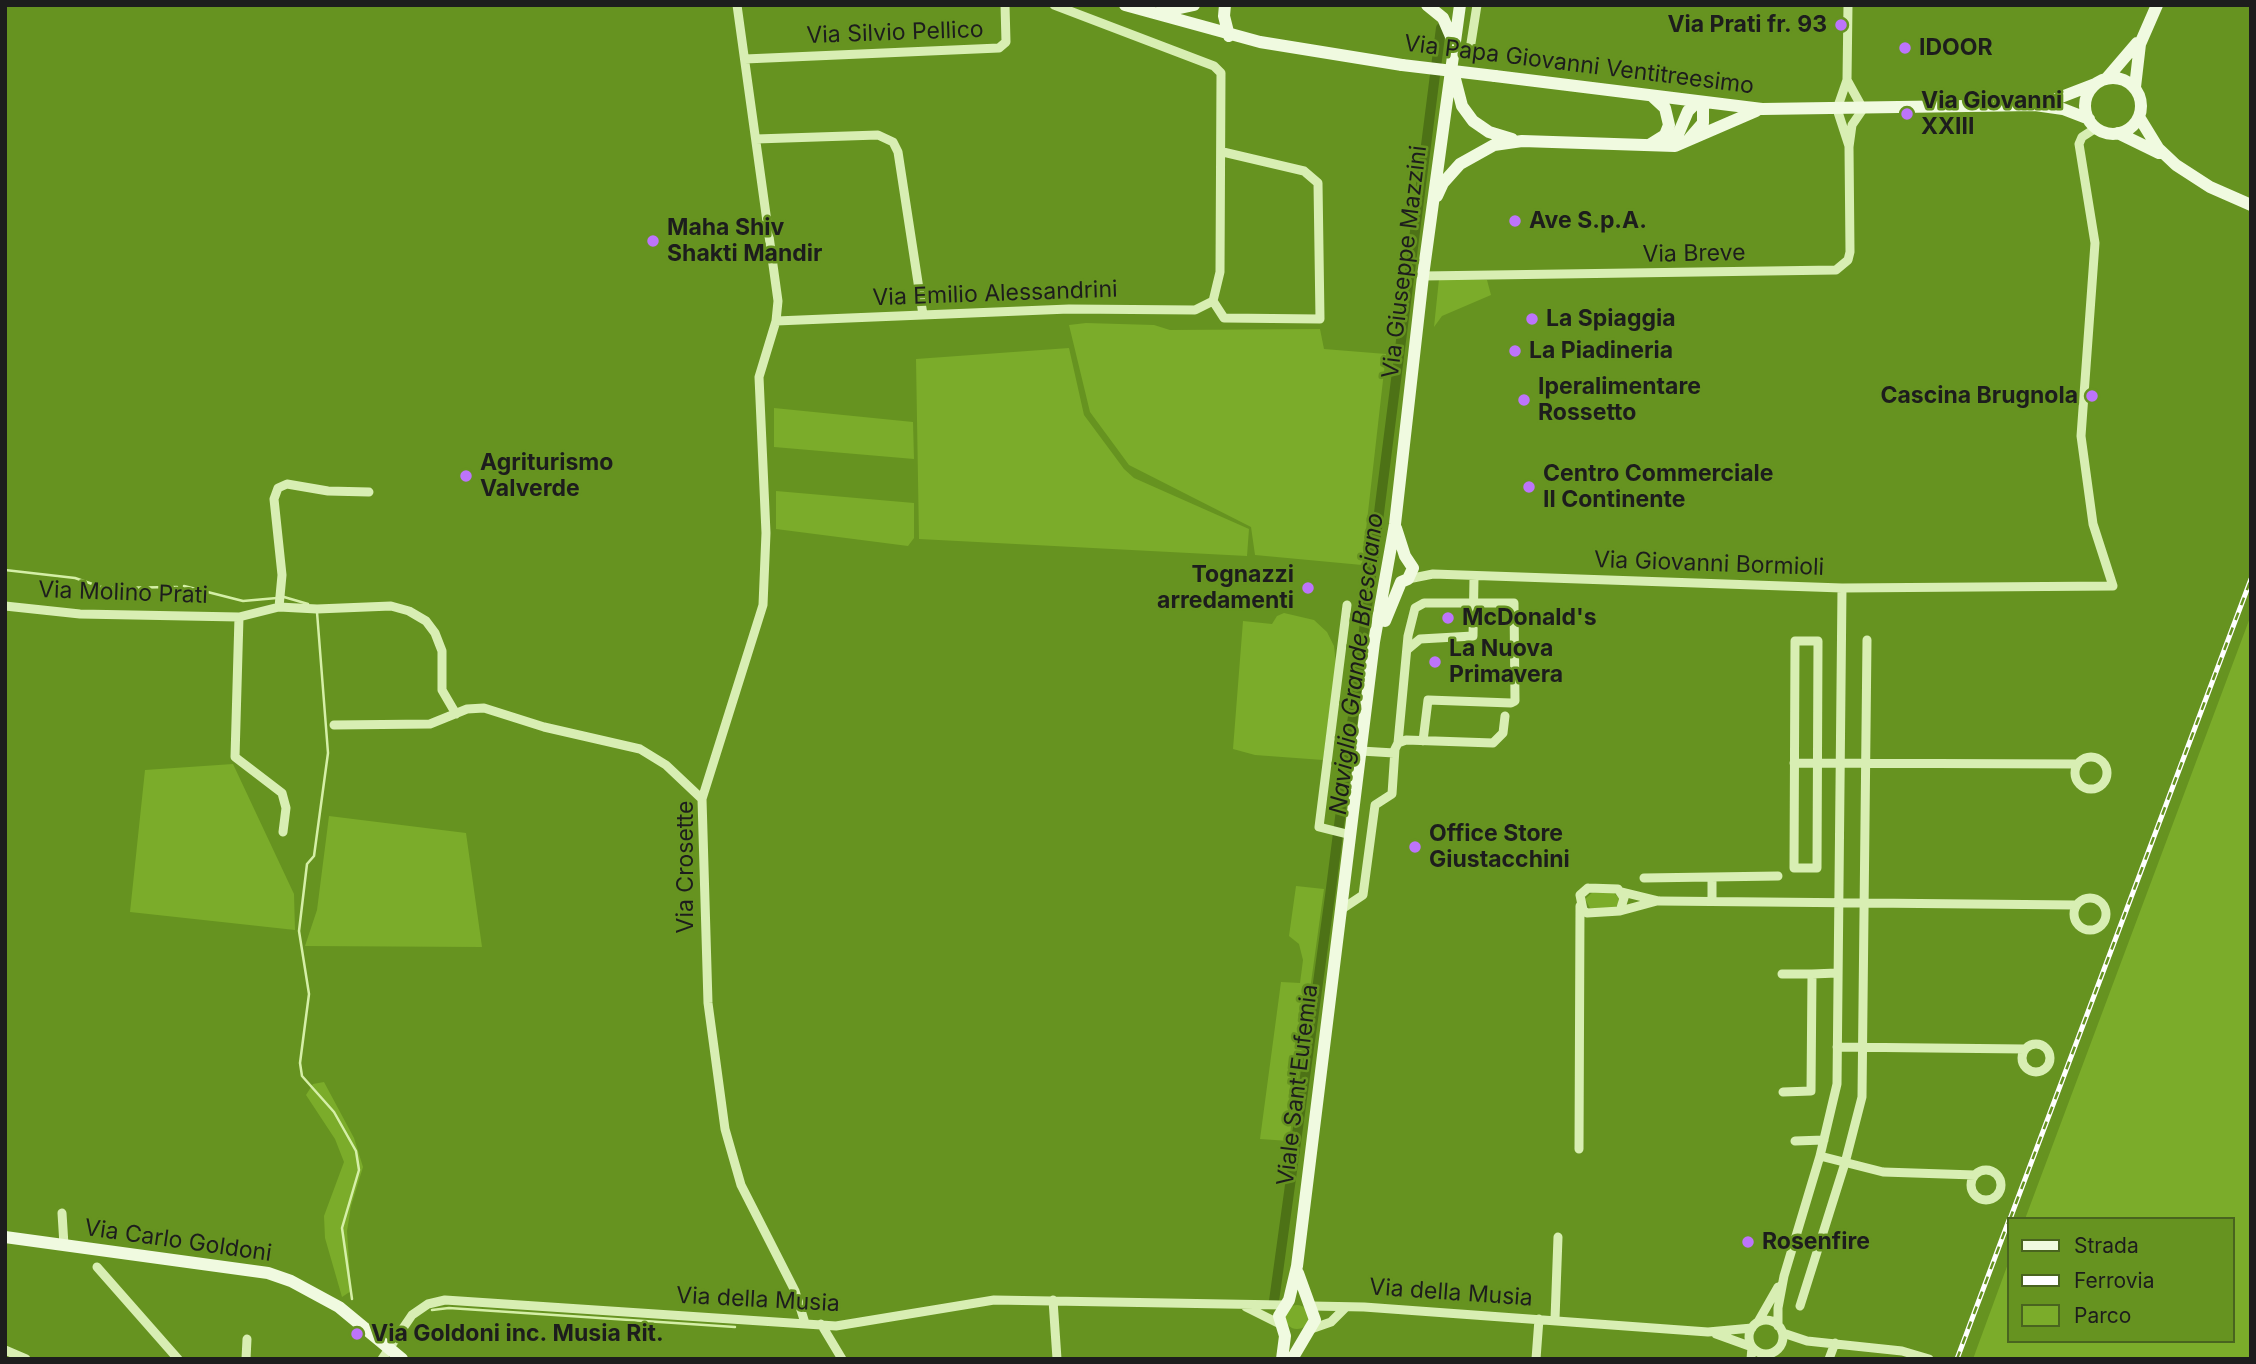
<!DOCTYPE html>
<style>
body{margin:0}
#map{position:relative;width:2256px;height:1364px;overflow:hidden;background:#669320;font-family:Inter,sans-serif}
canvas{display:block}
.frame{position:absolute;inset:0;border:7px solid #1d1d1d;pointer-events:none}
.legend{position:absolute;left:2007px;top:1217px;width:228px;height:126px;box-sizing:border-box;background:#669320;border:2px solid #49641f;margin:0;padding:9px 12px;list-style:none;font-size:21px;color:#1d1d1d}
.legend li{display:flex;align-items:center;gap:14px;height:35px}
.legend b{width:35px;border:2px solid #49641f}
</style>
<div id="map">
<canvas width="2256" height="1364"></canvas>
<div class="frame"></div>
<ul class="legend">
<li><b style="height:9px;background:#f0fae0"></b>Strada</li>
<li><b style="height:9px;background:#fff"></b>Ferrovia</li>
<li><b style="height:19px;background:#7bac2a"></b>Parco</li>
</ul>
</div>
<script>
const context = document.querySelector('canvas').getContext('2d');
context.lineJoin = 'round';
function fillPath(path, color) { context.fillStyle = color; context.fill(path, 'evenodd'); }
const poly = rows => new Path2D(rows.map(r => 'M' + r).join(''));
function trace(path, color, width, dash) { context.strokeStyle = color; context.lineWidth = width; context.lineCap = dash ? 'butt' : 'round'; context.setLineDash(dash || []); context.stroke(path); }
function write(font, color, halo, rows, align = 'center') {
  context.font = font + ' Inter,sans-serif'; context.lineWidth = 5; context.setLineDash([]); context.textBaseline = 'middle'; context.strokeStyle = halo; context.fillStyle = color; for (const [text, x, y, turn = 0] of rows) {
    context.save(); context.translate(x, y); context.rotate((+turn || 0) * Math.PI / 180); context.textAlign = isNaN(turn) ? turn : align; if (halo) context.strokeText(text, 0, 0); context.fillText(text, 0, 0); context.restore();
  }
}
const green = poly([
 [1439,279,1487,280,1491,295,1442,316,1434,327],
 [1086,323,1154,325,1170,330,1320,329,1324,349,1386,354,1362,565,1255,555,1251,527,1129,465,1090,412,1069,325],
 [1069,348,1084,415,1124,469,1134,478,1249,529,1247,556,919,539,916,359],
 [774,408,913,422,914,459,774,447],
 [776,491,914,503,914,538,908,546,776,529],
 [1284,613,1314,620,1327,632,1334,646,1336,664,1323,760,1255,755,1233,749,1243,621,1272,624,1277,616],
 [2251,615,2251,1359,1973,1359,2009,1261,2009,1341,2233,1341,2233,1219,2025,1219],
 [233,764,294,894,295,930,130,912,145,770],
 [329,816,466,833,482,947,305,946,317,910],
 [1296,886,1324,889,1289,1141,1260,1139,1281,982,1300,983,1303,960,1299,944,1289,936],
 [1593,892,1614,893,1619,898,1618,904,1615,908,1590,908,1585,899],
 [324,1082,354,1138,363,1167,351,1206,347,1231,351,1291,342,1297,325,1238,324,1216,344,1162,335,1139,306,1095,313,1084],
 '1285 1317a12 12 0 1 1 24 0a12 12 0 1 1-24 0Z'
]);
const stream = poly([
 [5,570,75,578,104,588,177,587],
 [184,586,243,601,277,598],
 [284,597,308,604],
 [317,612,328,753,314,856,307,864,299,931,309,994,300,1063,302,1076,334,1112,356,1151,359,1170,342,1228,352,1299],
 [432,1310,449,1308,735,1327]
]);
const canal = poly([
 [1274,1301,1330,896,1441,28]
]);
const street = poly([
 [737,5,778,301,776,321,759,377,766,533,763,605,702,799,708,1003,725,1129,741,1185,795,1291,805,1323],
 [1848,5,1847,80,1837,109,1849,146],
 [1471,43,1477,5],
 [745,59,999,48,1006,42,1005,5],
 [756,139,878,135,893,142,898,152,923,315],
 [1423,276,1836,270,1848,260,1850,252,1849,147,1852,125,1863,109,1847,80],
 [1213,301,1224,318,1320,319,1318,183,1304,171,1223,152],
 [776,321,1069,309,1195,310,1213,301,1220,272,1221,73,1214,66,1054,5],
 [1408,579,1433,574,1842,588,2113,586,2093,524,2081,436,2095,243,2079,144,2082,137,2096,128],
 [1347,605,1319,827,1351,835],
 [5,606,80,614,239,617,279,607,317,609,391,606,409,611,426,621,435,633,442,651,442,690,456,714],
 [279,607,282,575,274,499,278,488,287,484,328,491,369,492],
 [239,617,235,757,282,793,286,808,283,832],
 [1795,641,1818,641,1817,868,1794,868,1795,641],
 [1408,649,1420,639,1473,636,1474,578],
 [334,725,430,724,467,709,484,708,544,727,640,749,666,765,702,799],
 [1398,743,1408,636,1415,608,1424,603,1514,603,1515,701,1511,703,1428,700,1423,741],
 [1361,751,1394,753],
 '2075 773a16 16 0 1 1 32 0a16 16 0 1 1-32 0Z',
 [1794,763,2078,764],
 [1644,878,1778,876],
 [1588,888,1618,889,1624,898,1620,911,1587,913,1583,910,1580,895,1588,888],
 [1622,892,1659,901,2076,905],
 '2074 914a16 16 0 1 1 32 0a16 16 0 1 1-32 0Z',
 [1712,901,1712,877],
 [1342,909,1363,895,1375,805,1392,794,1395,749,1398,743,1406,740,1493,743,1503,733,1505,716],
 [1620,911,1657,901],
 [1782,974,1812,974],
 '2022 1058a14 14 0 1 1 28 0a14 14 0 1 1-28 0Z',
 [1837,1047,2025,1049],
 [1783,1092,1811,1091,1812,974,1837,973],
 [1795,1141,1824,1140],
 [1579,1149,1580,906],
 [1820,1156,1883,1172,1975,1175],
 '1971 1185a15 15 0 1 1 30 0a15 15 0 1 1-30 0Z',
 [62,1213,64,1245],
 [1793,1241,1818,1248],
 [97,1267,178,1359],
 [1053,1300,1057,1359],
 [1312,1306,1364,1307,1708,1332,1752,1328],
 [1800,1306,1845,1163,1862,1097,1867,640],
 [1246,1307,1280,1324],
 [1555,1319,1558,1237],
 '1749 1337a17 17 0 1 1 34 0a17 17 0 1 1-34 0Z',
 [1758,1322,1778,1287],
 [821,1324,842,1359],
 [1778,1326,1778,1308,1784,1276,1820,1156,1837,1084,1842,588],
 [1311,1329,1331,1322,1345,1308],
 [1783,1333,1807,1341,1902,1351,1929,1359],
 [1716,1334,1752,1347,1751,1359],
 [5,1350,26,1359],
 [246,1359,247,1339],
 [382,1359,412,1315,428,1304,445,1300,836,1326,994,1300,1283,1305],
 [1536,1359,1539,1319],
 [1829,1359,1835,1343]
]);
const secondary = poly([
 [1125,5,1260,42,1402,65],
 [1225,5,1224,16,1229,36],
 [1427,5,1443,18,1453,41],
 [1157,13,1194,5],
 [1454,75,1462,106,1473,121,1489,132,1512,139],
 [1495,76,1762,109,2035,105,2063,109,2089,119],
 [2107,78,2137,43],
 '2085 106a28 28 0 1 1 56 0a28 28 0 1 1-56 0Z',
 [2135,87,2140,44,2157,5],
 [2043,104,2095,84],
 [2139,117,2158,148,2176,165,2210,187,2251,205],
 [2118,133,2159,153],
 [1690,138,1703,123,1703,103],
 [1649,145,1665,135,1669,125,1665,108,1652,96],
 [1664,145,1677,137,1688,111,1696,103],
 [1437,196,1443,183,1460,164,1494,145,1522,141,1675,146,1756,111],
 [1385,621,1401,582,1408,579,1413,568,1405,556,1396,528],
 [5,1237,268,1273,291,1281,339,1307,402,1359],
 [1282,1359,1285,1336,1279,1316,1289,1300,1297,1266,1374,642,1395,524,1423,276,1460,5],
 [1292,1359,1315,1320,1298,1273]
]);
const rail = poly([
 [2010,1219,2251,579],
 [1957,1359,2009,1220]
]);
const secondaryBridge = poly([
 [1402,65,1495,76]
]);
const markers = [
 [1841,25,7,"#bd74fb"],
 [1905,48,7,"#bd74fb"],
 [1907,114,7,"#bd74fb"],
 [1515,221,7,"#bd74fb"],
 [653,241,7,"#bd74fb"],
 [1532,319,7,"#bd74fb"],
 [1515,351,7,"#bd74fb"],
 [2092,396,7,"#bd74fb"],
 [1524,400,7,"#bd74fb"],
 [466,476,7,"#bd74fb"],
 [1529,487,7,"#bd74fb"],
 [1308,588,7,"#bd74fb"],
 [1448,618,7,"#bd74fb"],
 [1435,662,7,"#bd74fb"],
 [1415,847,7,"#bd74fb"],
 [1748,1242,7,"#bd74fb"],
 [357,1334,7,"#bd74fb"]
];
const poiNames = [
 ["Via Prati fr. 93",1827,25,"right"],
 ["IDOOR",1919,48],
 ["Via Giovanni",1921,101],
 ["XXIII",1921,127],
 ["Ave S.p.A.",1529,221],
 ["Maha Shiv",667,228],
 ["Shakti Mandir",667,254],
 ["La Spiaggia",1546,319],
 ["La Piadineria",1529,351],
 ["Iperalimentare",1538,387],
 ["Rossetto",1538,413],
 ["Cascina Brugnola",2078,396,"right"],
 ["Agriturismo",480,463],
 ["Valverde",480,489],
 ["Centro Commerciale",1543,474],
 ["Il Continente",1543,500],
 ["Tognazzi",1294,575,"right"],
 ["arredamenti",1294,601,"right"],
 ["McDonald's",1462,618],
 ["La Nuova",1449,649],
 ["Primavera",1449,675],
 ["Office Store",1429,834],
 ["Giustacchini",1429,860],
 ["Rosenfire",1762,1242],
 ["Via Goldoni inc. Musia Rit.",371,1334]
];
const streetNames = [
 ["Via Silvio Pellico",895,33,-2],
 ["Via Papa Giovanni Ventitreesimo",1579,65,7],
 ["Via Breve",1694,254,-1],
 ["Via Giuseppe Mazzini",1405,262,-83],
 ["Via Emilio Alessandrini",995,294,-2],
 ["Via Giovanni Bormioli",1709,564,2],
 ["Via Molino Prati",123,593,2],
 ["Via Crosette",686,867,-90],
 ["Viale Sant'Eufemia",1298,1085,-83],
 ["Via Carlo Goldoni",178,1241,8],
 ["Via della Musia",1451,1293,4],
 ["Via della Musia",758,1300,3]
];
const waterNames = [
 ["Naviglio Grande Bresciano",1357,664,-83]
];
fillPath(green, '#7bac2a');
trace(stream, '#d5efa7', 2.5);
trace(canal, '#4d7216', 10);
trace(street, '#d8eeb3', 9);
trace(secondary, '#f0fae0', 12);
trace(rail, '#fff', 5);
trace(rail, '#669320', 2.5, [8]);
trace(secondaryBridge, '#f0fae0', 12);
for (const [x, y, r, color] of markers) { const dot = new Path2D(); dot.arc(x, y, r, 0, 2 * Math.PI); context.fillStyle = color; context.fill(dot); trace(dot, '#669320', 2.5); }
write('bold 23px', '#1d1d1d', '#669320', poiNames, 'left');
write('23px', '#1d1d1d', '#669320', streetNames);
write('italic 24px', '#1b1c1a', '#669320', waterNames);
</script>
